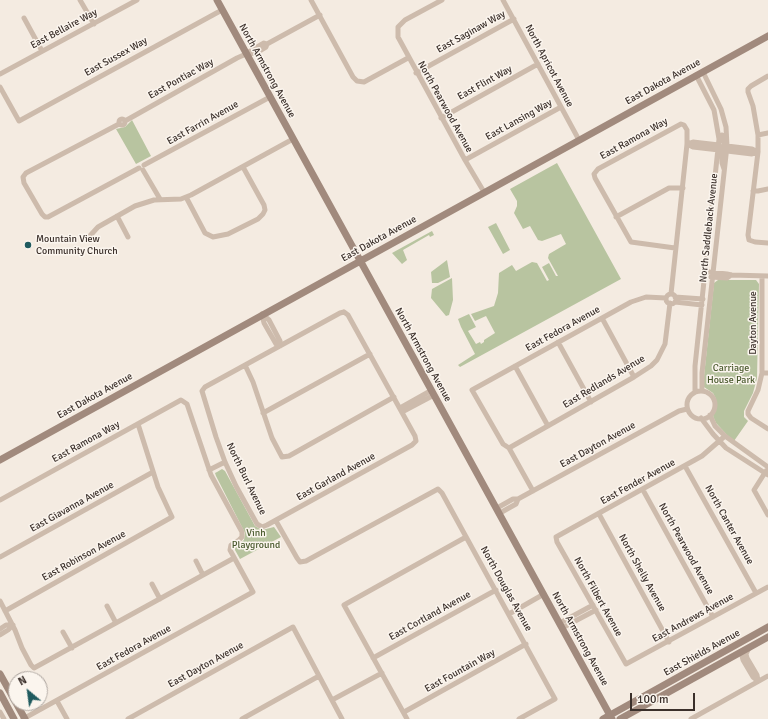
<!DOCTYPE html>
<style>
body{margin:0}
#map{position:relative;width:768px;height:719px;overflow:hidden;background:#f4ebe1;font-family:Signika,sans-serif}
canvas{display:block}
.north{position:absolute;left:8px;top:671px;width:40px;height:40px;box-sizing:border-box;background:#fbf5ee;border:1px solid #aea6a0;border-radius:50%;rotate:331deg;font-size:11px;font-weight:700;line-height:16px;text-align:center;color:#3b302b}
.north::after{content:'';display:block;margin:auto;width:14px;height:18px;background:#1f5a5e;clip-path:polygon(50% 0,100% 100%,50% 72%,0 100%)}
.scale{position:absolute;left:630px;top:693px;width:65px;height:18px;box-sizing:border-box;border:2px solid #3b302b;border-top:0;padding-left:5px;font-size:12px;line-height:14px;white-space:nowrap;color:#3b302b;-webkit-text-stroke:3px #fbf5ee;paint-order:stroke}
</style>
<div id="map">
<canvas width="768" height="719"></canvas>
<div class="north">N</div>
<div class="scale">100 m</div>
</div>
<script>
const context = document.querySelector('canvas').getContext('2d');
context.lineJoin = 'round';
function fillPath(path, color) { context.fillStyle = color; context.fill(path, 'evenodd'); }
const poly = rows => new Path2D(rows.map(r => 'M' + r).join(''));
function trace(path, color, width, dash) { context.strokeStyle = color; context.lineWidth = width; context.lineCap = dash ? 'butt' : 'round'; context.setLineDash(dash || []); context.stroke(path); }
function write(font, color, halo, rows, align = 'center') {
  context.font = font + ' Signika,sans-serif'; context.lineWidth = 3; context.setLineDash([]); context.textBaseline = 'middle'; context.strokeStyle = halo; context.fillStyle = color; for (const [text, x, y, turn = 0] of rows) {
    context.save(); context.translate(x, y); context.rotate((+turn || 0) * Math.PI / 180); context.textAlign = isNaN(turn) ? turn : align; if (halo) context.strokeText(text, 0, 0); context.fillText(text, 0, 0); context.restore();
  }
}
const green = poly([
 [132,120,151,156,136,164,116,129,125,127],
 [557,163,621,279,460,367,458,365,475,354,461,327,458,319,469,314,476,327,468,331,476,344,480,342,481,344,484,342,484,340,495,333,486,316,475,321,471,314,494,306,498,293,499,273,512,265,516,271,532,262,537,263,547,281,549,280,542,267,549,263,556,276,558,276,548,258,549,254,566,244,561,234,542,241,538,240,530,226,523,229,514,213,517,206,517,201,510,189],
 [496,223,510,250,503,254,488,227],
 [432,231,434,235,430,237,429,235,403,250,407,260,402,264,392,253],
 [447,260,450,277,438,283,432,283,431,272],
 [452,278,453,300,449,315,446,316,431,298,432,289],
 [718,280,756,280,759,284,757,378,753,393,744,411,744,417,748,421,734,441,727,435,716,423,713,416,717,404,715,397,713,393,704,387,704,376,714,283],
 [222,469,225,471,255,526,262,530,274,527,281,537,240,559,235,550,235,548,244,540,245,533,216,476,215,473,217,472]
]);
const street = poly([
 [80,0,94,24],
 [311,0,353,77,357,81,364,82,408,58],
 [442,0,405,20,398,27,398,37,465,160,484,192],
 [503,0,579,140],
 [24,18,42,51],
 [247,53,264,43,267,44,320,15],
 [416,73,514,19],
 [0,74,137,0],
 [768,76,751,86,748,89,748,92,753,106,758,135,758,152,748,235,749,240,755,242,768,243],
 [0,87,19,121,222,10],
 [441,118,538,64],
 '119 122a3 3 0 1 1 6 0a3 3 0 1 1-6 0Z',
 [125,121,237,58,246,54,256,53,266,47,267,44],
 [119,124,26,173,23,177,24,183,42,214,45,217,48,217,139,168],
 [722,135,724,144,727,151,752,154,758,152],
 [758,135,768,133],
 [687,144,693,142,719,145,722,152,722,163,724,169],
 [687,144,693,147,719,150],
 [727,146,752,149,758,152],
 [465,160,561,107],
 [144,165,270,97],
 [143,170,160,199],
 [753,191,758,191,768,189],
 [186,197,205,233,213,237,228,234,258,219,263,214,265,210,264,205,243,167],
 [117,216,128,237],
 [616,217,669,188,683,188],
 [87,239,98,227,135,206,154,200,181,199,191,195,293,139],
 [709,272,727,274,731,275,768,276],
 [762,276,762,373,758,390,748,411,748,414,751,418,768,429],
 [711,277,727,278,731,275],
 [671,294,687,144,687,130,684,125,681,124,598,169,594,174,595,178,631,242,675,248],
 '666 299a5 5 0 1 1 10 0a5 5 0 1 1-10 0Z',
 [675,297,703,299],
 [675,302,702,305],
 [344,312,348,315,415,436,416,441,412,445,267,525,262,527,257,524,236,486,225,462,216,437,202,391,205,387,340,313,344,312],
 [262,314,269,320,280,341,280,346],
 [262,315,264,323,276,344,280,346],
 [602,318,634,377],
 [558,342,591,402],
 [245,365,253,382,272,438,282,457,289,456,394,397],
 [515,366,548,426],
 [762,373,768,373],
 [702,391,702,373,727,146,726,127,721,109,703,72],
 '687 405a14 14 0 1 1 28 0a14 14 0 1 1-28 0Z',
 [695,392,695,366,719,139,714,110,696,75],
 [400,408,432,390],
 [402,412,434,395],
 [263,413,370,354],
 [710,415,715,426,725,436,768,467],
 [701,418,713,434,726,448,768,475],
 [725,436,702,456,556,537,557,542,626,664,768,587],
 [509,448,634,377,651,366,657,360,665,344,670,303],
 [685,466,756,593],
 [209,470,225,462],
 [766,471,754,490,768,515],
 [643,490,713,617],
 [533,491,509,448,503,444,472,390,631,302,646,297,666,298],
 [0,500,181,400,187,404,211,475,242,532,242,537,239,540,231,545,230,550,253,592,23,719],
 [497,508,513,499,518,499,679,411,687,409],
 [500,513,516,504,518,499],
 [599,514,669,642],
 [276,521,297,558,300,562,306,561,438,489,442,493,555,699,519,719],
 [0,557,153,472],
 [196,561,203,575],
 [152,584,160,599],
 [0,601,15,630,22,648,31,665,34,668,234,558],
 [107,606,116,623],
 [5,611,172,517,158,487,138,424],
 [509,614,544,594],
 [560,623,593,605],
 [562,628,596,610],
 [0,629,6,625,13,625],
 [63,632,72,648],
 [0,635,8,630,13,625],
 [749,648,746,654,747,658,757,675,758,681],
 [741,652,743,660,753,677,758,681],
 [373,658,496,590],
 [332,700,382,673],
 [57,701,67,719],
 [0,712,4,719],
 [404,712,526,644],
 [128,719,293,627,342,719],
 [242,719,319,676],
 [407,719,344,605,466,537],
 [691,719,768,676]
]);
const secondary = poly([
 [217,0,612,719],
 [0,460,768,36],
 [0,674,25,719],
 [0,693,14,719],
 [603,719,768,627],
 [620,719,768,637]
]);
const markers = [
 [28,245,4,"#1f5a5e"]
];
const streetNames = [
 ["East Bellaire Way",64,29,-28],
 ["East Saginaw Way",471,32,-29],
 ["East Sussex Way",116,57,-29],
 ["North Apricot Avenue",549,66,62],
 ["North Armstrong Avenue",267,71,61],
 ["East Pontiac Way",181,79,-29],
 ["East Dakota Avenue",663,82,-29],
 ["East Flint Way",485,83,-29],
 ["North Pearwood Avenue",445,107,61],
 ["East Lansing Way",519,120,-29],
 ["East Farrin Avenue",203,123,-29],
 ["East Ramona Way",634,139,-29],
 ["North Saddleback Avenue",709,228,-84],
 ["East Dakota Avenue",379,239,-29],
 ["Dayton Avenue",753,323,-90],
 ["East Fedora Avenue",563,329,-29],
 ["North Armstrong Avenue",423,355,61],
 ["East Redlands Avenue",604,382,-31],
 ["East Dakota Avenue",95,396,-29],
 ["East Ramona Way",86,442,-29],
 ["East Dayton Avenue",598,445,-29],
 ["East Garland Avenue",336,477,-29],
 ["North Burl Avenue",246,479,64],
 ["East Fender Avenue",638,482,-29],
 ["East Giavanna Avenue",72,507,-29],
 ["North Canter Avenue",729,525,61],
 ["North Pearwood Avenue",686,549,61],
 ["East Robinson Avenue",84,556,-29],
 ["North Shelly Avenue",642,573,61],
 ["North Douglas Avenue",506,589,61],
 ["North Filbert Avenue",598,597,61],
 ["East Cortland Avenue",430,616,-29],
 ["East Andrews Avenue",693,618,-29],
 ["North Armstrong Avenue",580,639,61],
 ["East Fedora Avenue",134,648,-29],
 ["East Shields Avenue",702,653,-29],
 ["East Dayton Avenue",206,665,-29],
 ["East Fountain Way",460,671,-29]
];
const poiNames = [
 ["Mountain View",36,239],
 ["Community Church",36,251]
];
const parkNames = [
 ["Carriage",731,368],
 ["House Park",731,380],
 ["Vinh",256,533],
 ["Playground",256,545]
];
fillPath(green, '#b8c4a0');
trace(street, '#cdbbac', 5);
trace(secondary, '#a18a7d', 7);
for (const [x, y, r, color] of markers) { const dot = new Path2D(); dot.arc(x, y, r, 0, 2 * Math.PI); context.fillStyle = color; context.fill(dot); trace(dot, '#fbf5ee', 1.5); }
write('10px', '#3b302b', '#fbf5ee', streetNames);
write('10px', '#3b302b', '#fbf5ee', poiNames, 'left');
write('10px', '#4a5a2e', '#fbf5ee', parkNames);
</script>
